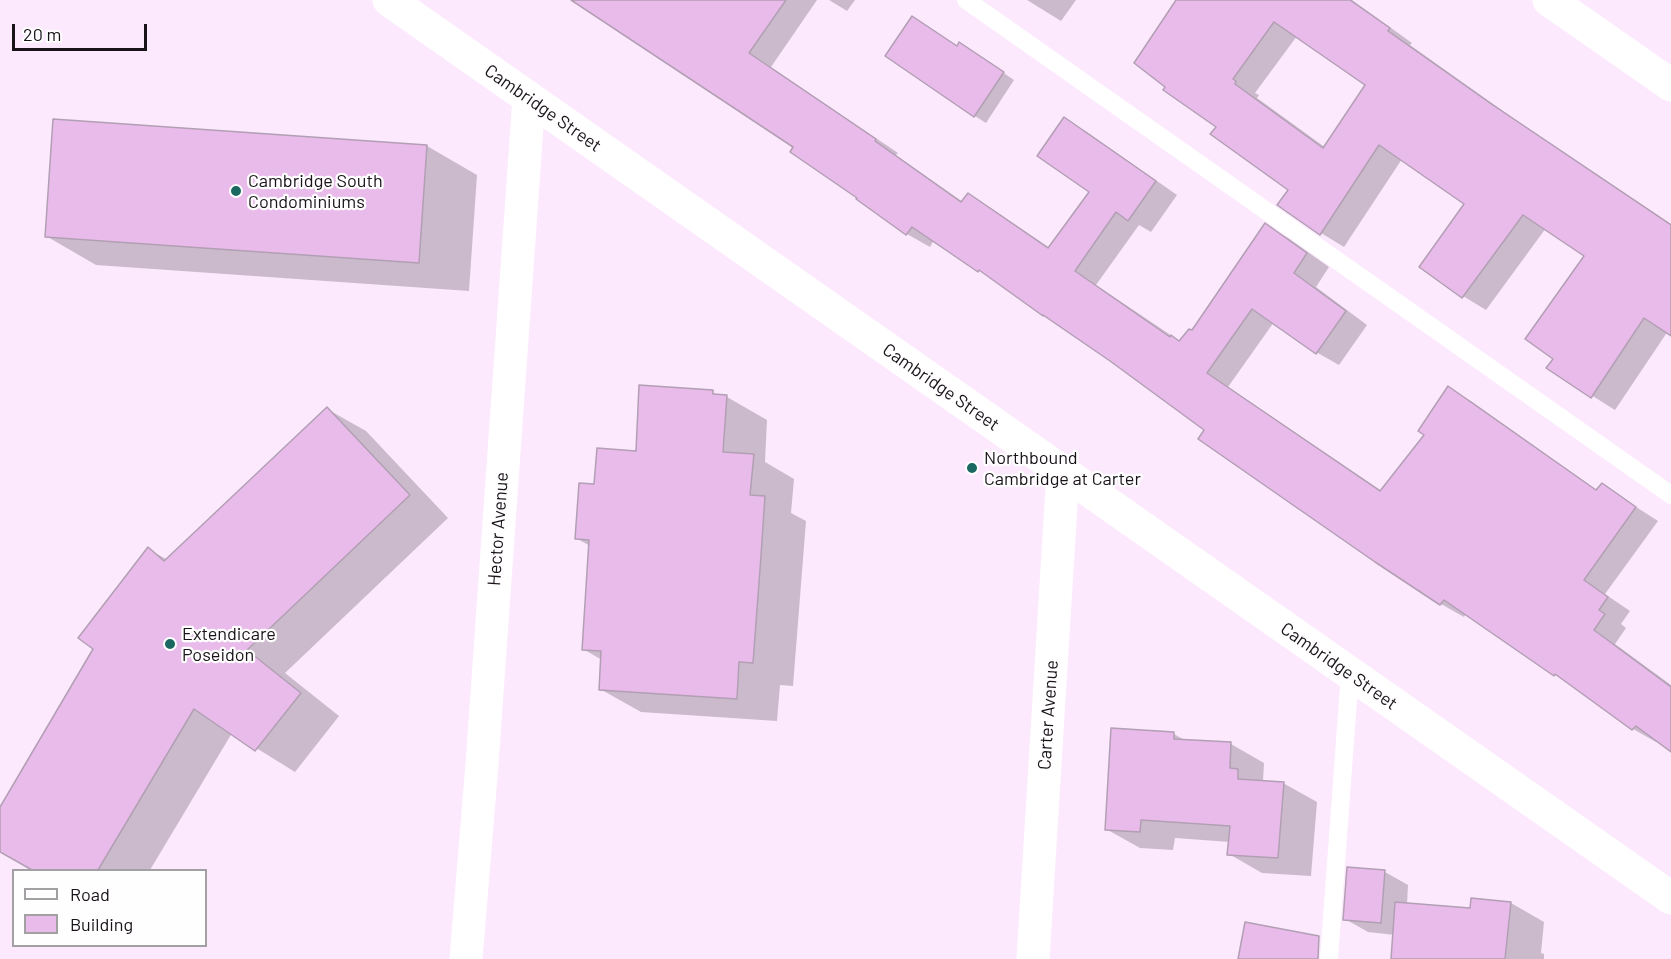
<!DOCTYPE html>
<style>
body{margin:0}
#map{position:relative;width:1671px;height:959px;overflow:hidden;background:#fde9fe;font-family:Barlow,sans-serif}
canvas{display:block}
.legend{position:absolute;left:12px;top:869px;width:195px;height:78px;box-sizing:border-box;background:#fefefe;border:2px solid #a2a0a2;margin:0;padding:8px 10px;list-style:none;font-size:18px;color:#191219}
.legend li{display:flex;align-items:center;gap:12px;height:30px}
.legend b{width:30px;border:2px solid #a2a0a2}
.scale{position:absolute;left:12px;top:24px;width:135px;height:27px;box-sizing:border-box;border:3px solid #191219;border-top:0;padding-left:8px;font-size:18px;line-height:21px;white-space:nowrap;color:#191219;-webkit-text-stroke:4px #fefefe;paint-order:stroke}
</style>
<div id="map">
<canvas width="1671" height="959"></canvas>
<ul class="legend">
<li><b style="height:8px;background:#fff"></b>Road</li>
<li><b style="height:16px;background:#e8bbeb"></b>Building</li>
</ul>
<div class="scale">20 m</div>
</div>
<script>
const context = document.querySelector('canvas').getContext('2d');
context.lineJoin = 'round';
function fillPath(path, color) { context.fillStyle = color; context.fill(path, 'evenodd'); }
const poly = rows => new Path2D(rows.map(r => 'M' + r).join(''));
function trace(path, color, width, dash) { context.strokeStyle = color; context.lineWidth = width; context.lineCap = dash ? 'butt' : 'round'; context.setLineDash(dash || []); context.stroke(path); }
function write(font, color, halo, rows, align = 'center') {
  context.font = font + ' Barlow,sans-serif'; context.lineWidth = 4.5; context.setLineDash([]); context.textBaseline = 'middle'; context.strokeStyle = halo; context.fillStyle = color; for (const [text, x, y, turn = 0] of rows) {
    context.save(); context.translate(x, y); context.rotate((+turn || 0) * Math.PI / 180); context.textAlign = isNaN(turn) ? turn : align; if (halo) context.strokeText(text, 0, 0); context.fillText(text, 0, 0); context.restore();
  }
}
const shadow = poly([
 [596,0,817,0,771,67,898,153,896,155,963,202,969,195,991,208,1050,248,1091,191,1064,119,1087,132,1177,195,1151,232,1139,225,1096,285,1181,342,1192,332,1265,225,1288,238,1329,267,1316,287,1367,325,1339,365,1316,352,1274,322,1228,387,1382,491,1427,435,1448,388,1471,401,1598,491,1602,485,1658,521,1605,594,1630,611,1621,624,1626,628,1615,644,1671,685,1671,751,1657,740,1656,742,1633,729,1570,683,1466,613,1464,617,1441,604,1376,561,1206,429,1111,360,1000,283,934,240,930,247,907,234,858,199,795,147],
 [829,0,855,0,847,11],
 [1027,0,1076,0,1061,21],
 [1177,0,1352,0,1412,43,1410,45,1513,118,1671,224,1671,333,1668,331,1615,410,1548,368,1555,359,1586,256,1546,228,1486,310,1463,296,1466,204,1402,159,1344,247,1321,233,1290,190,1218,126],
 [1297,36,1367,85,1326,148,1257,98,1259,95,1255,93],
 [958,47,971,51,1014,80,986,123,975,116],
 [54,120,427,146,477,175,469,291,96,265,46,236],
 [712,392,720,396,727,397,767,420,765,462,794,479,791,513,806,521,793,686,780,685,777,721,641,712,600,689,602,660,583,649,590,546,576,538,595,486],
 [327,409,366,431,448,518,285,673,339,716,295,772,232,733,150,870,35,870,0,850,0,810,95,649,148,549,168,560],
 [1174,734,1186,741,1231,744,1264,763,1263,782,1283,783,1317,802,1311,876,1262,873,1229,854,1230,842,1175,838,1173,850,1140,848,1106,829],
 [1385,872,1408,885,1407,905,1472,910,1511,903,1544,922,1541,953,1544,954,1544,959,1393,959,1395,935,1368,932,1345,919]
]);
const building = poly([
 [571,0,786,0,749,53,876,139,875,141,961,202,968,193,1048,248,1089,192,1037,156,1064,117,1156,181,1128,221,1116,212,1075,271,1170,337,1171,335,1179,341,1189,329,1192,330,1265,223,1307,253,1294,273,1346,311,1316,354,1252,309,1207,373,1380,491,1424,435,1418,431,1448,386,1596,490,1602,483,1636,507,1584,580,1608,597,1599,610,1605,614,1594,630,1671,687,1671,752,1636,726,1632,730,1555,674,1554,676,1444,600,1440,605,1375,562,1198,439,1204,430,1110,361,1043,315,1043,316,979,270,978,272,912,227,906,235,856,199,857,198,790,152,793,147,571,0],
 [1176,0,1350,0,1390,28,1388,31,1490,103,1671,225,1671,336,1644,318,1591,398,1546,368,1553,359,1525,339,1584,256,1523,215,1462,298,1419,267,1464,204,1379,145,1320,235,1277,205,1288,190,1210,134,1216,127,1163,90,1165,87,1134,63,1176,0],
 [1274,22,1365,85,1323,148,1235,84,1236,81,1233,79,1274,22],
 [912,16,957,46,959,42,1004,72,974,117,885,56,912,16],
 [53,119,427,145,419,263,45,237,53,119],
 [639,385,713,390,713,394,727,395,723,452,754,454,750,495,765,496,761,556,753,663,739,662,737,699,599,690,601,651,582,650,589,540,575,539,579,483,594,484,597,448,636,451,639,385],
 [327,407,410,495,247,650,301,693,255,751,194,709,98,870,32,870,0,852,0,807,93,649,78,638,148,547,164,561,327,407],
 [1111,728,1174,732,1174,739,1231,742,1230,768,1238,769,1238,779,1284,782,1278,858,1227,855,1230,826,1141,820,1140,832,1105,830,1111,728],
 [1347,867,1385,870,1381,923,1343,920,1347,867],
 [1471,898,1511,902,1505,959,1391,959,1395,902,1470,908,1471,898],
 [1245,922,1319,936,1318,959,1238,959,1245,922]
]);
const service = poly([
 [966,0,1671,495],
 [1329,959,1350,673]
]);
const minor = poly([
 [1549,0,1671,85],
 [466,959,482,764,529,98],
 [1033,959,1063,472]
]);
const tertiary = poly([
 [389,0,1671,898]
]);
const markers = [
 [236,191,6,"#1b6762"],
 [972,468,6,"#1b6762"],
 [170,644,6,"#1b6762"]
];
const streetNames = [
 ["Cambridge Street",543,108,35],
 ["Cambridge Street",941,387,35],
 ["Hector Avenue",498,529,-86],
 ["Cambridge Street",1339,666,35],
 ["Carter Avenue",1048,715,-86]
];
const poiNames = [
 ["Cambridge South",248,181],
 ["Condominiums",248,202],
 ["Northbound",984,458],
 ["Cambridge at Carter",984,479],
 ["Extendicare",182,634],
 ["Poseidon",182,655]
];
fillPath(shadow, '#0003');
fillPath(building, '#e8bbeb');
trace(building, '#b29fb3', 1.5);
trace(service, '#fff', 18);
trace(minor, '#fff', 33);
trace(tertiary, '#fff', 33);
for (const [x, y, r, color] of markers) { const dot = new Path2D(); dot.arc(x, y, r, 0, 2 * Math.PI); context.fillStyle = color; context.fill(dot); trace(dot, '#fefefe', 2); }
write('18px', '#191219', '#fefefe', streetNames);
write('18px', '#191219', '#fefefe', poiNames, 'left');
</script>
